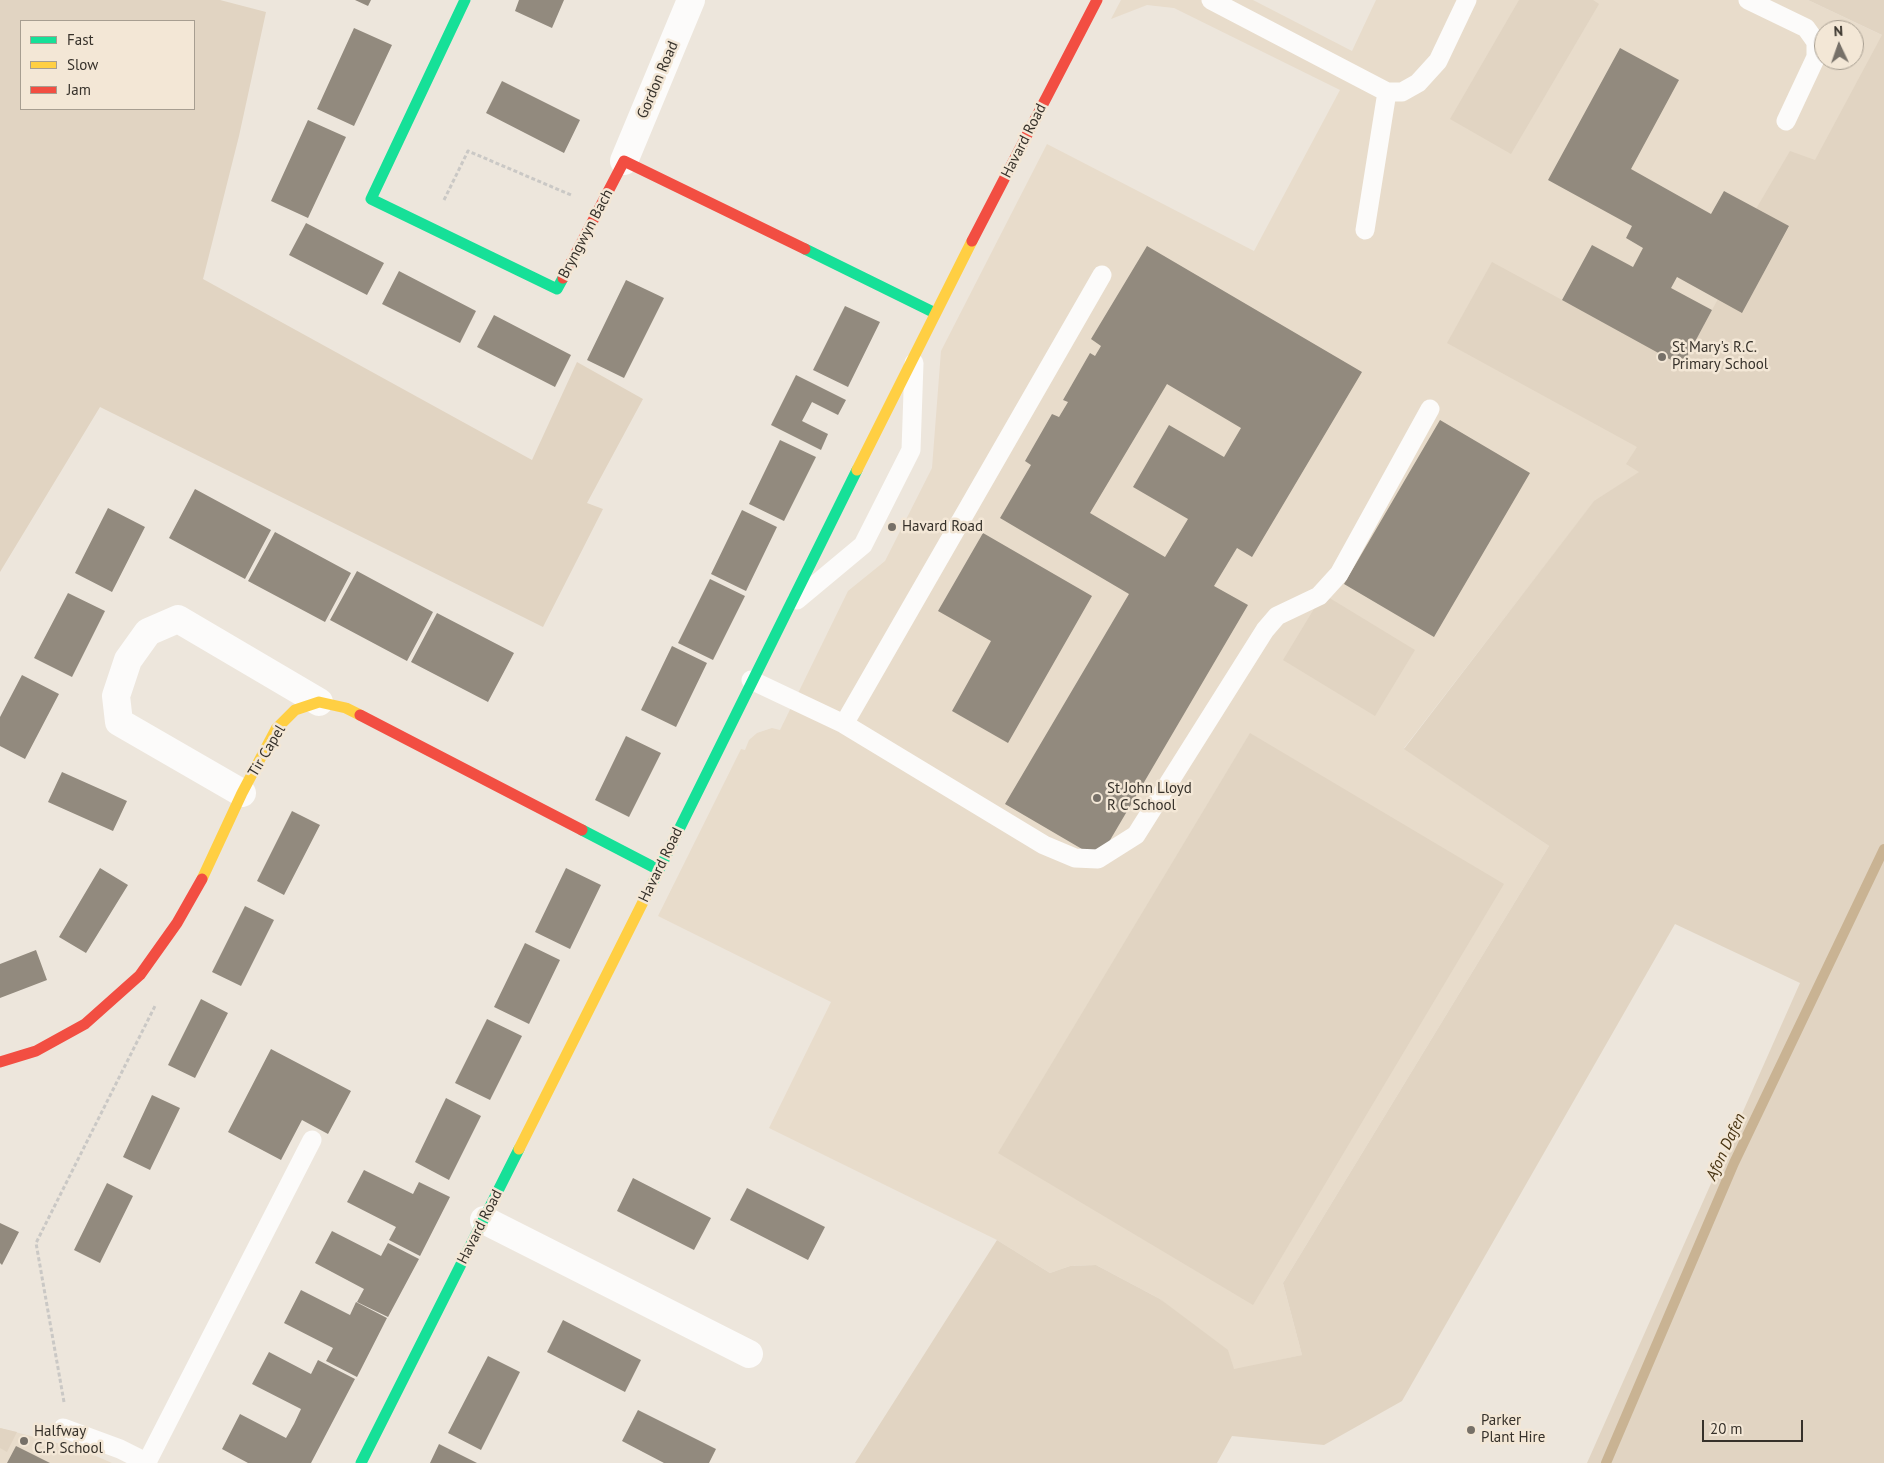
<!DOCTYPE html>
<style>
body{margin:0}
#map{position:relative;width:1884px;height:1463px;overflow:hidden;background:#ede6dc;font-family:"PT Sans",sans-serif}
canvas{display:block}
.legend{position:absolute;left:20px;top:20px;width:175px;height:90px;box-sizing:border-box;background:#f3e7d6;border:1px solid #a79e91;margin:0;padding:6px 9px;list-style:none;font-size:15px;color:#36312a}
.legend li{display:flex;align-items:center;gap:10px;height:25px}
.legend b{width:25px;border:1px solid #a79e91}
.north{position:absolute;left:1814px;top:20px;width:50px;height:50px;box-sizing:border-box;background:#f3e7d6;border:1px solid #a79e91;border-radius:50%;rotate:357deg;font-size:14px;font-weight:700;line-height:20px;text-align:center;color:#36312a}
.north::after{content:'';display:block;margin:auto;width:18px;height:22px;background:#767068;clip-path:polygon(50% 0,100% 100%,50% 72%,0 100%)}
.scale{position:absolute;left:1702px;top:1420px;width:101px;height:22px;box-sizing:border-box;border:2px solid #36312a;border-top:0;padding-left:6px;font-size:15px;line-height:18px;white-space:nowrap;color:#36312a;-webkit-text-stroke:4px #f3e7d6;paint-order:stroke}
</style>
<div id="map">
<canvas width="1884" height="1463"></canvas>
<ul class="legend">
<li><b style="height:6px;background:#16e098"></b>Fast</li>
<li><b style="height:6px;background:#ffcf43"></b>Slow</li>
<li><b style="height:6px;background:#f24e42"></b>Jam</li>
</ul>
<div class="north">N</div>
<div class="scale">20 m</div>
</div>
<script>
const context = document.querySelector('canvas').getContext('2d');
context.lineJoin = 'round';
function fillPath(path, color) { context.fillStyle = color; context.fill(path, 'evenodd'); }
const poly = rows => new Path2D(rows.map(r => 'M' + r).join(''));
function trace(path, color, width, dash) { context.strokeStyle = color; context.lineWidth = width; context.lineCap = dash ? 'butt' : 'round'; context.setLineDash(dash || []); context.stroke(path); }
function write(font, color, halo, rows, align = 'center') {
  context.font = font + ' "PT Sans",sans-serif'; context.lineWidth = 5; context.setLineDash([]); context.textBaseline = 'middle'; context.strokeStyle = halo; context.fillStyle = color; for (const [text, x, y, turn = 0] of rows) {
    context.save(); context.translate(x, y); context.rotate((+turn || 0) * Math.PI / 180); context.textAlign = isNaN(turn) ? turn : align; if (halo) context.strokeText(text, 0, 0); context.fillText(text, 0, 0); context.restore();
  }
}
const built = poly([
 [1121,0,1253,0,1352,51,1376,0,1808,0,1884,36,1884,559,1640,472,1594,502,1404,748,1549,846,1283,1283,1302,1355,1234,1370,1160,1299,1096,1265,1070,1266,1050,1273,997,1240,769,1128,831,1002,658,916,741,749,745,750,749,740,757,733,772,728,780,730,848,591,885,561,932,468,941,351,1047,144,1254,251,1340,90,1174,8,1147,5,1111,19],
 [1824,30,1854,30,1854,60,1824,60],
 [0,1428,80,1449,112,1463,0,1463]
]);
const green = poly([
 [0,0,220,0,266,12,239,136,203,279,532,460,577,362,643,399,587,503,603,509,543,627,100,407,0,572],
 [21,21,194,21,194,109,21,109],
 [1519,0,1593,0,1599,4,1511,154,1450,119],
 [1808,0,1884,0,1884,1463,1587,1463,1800,983,1675,924,1402,1401,1324,1445,1232,1436,1217,1463,855,1463,997,1240,1050,1273,1070,1266,1096,1265,1160,1299,1228,1350,1234,1369,1302,1355,1283,1283,1549,846,1404,749,1594,501,1639,472,1626,464,1637,447,1447,343,1492,262,1682,365,1718,299,1742,312,1789,227,1756,209,1790,151,1815,160,1882,35],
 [1323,594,1415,650,1375,716,1283,660],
 [1250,733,1504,884,1253,1305,998,1153],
 [0,1428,17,1432,7,1452,0,1448]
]);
const stream = poly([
 [1606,1463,1734,1163,1884,849]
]);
const building = poly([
 [355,0,371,0,368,6],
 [519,0,564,0,552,28,515,11],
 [354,28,392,45,354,126,317,109],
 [1620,48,1679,80,1631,169,1711,214,1724,191,1789,226,1742,313,1677,277,1671,288,1712,310,1682,366,1562,300,1592,245,1633,267,1643,248,1626,238,1632,226,1548,180],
 [502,81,580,120,564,153,486,113],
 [308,120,346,137,308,218,271,201],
 [306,223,384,263,367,295,289,255],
 [1147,246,1362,372,1252,557,1237,548,1214,586,1248,605,1099,859,1005,804,1129,594,1000,518,1031,465,1025,461,1052,414,1059,417,1068,402,1063,400,1090,353,1095,356,1101,346,1091,339],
 [1167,384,1241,428,1224,457,1169,425,1133,487,1188,519,1165,557,1090,513],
 [399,271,476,311,460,343,382,304],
 [626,280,664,298,624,378,587,360],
 [845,306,880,322,848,387,813,370],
 [494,315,571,355,555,387,477,347],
 [796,375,846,400,838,415,812,402,802,421,828,434,821,450,771,425],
 [1440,420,1530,473,1434,637,1344,584],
 [780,440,816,457,784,521,749,504],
 [195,489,271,530,245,579,169,538],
 [108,508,145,527,112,592,75,573],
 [742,510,777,527,746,591,711,574],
 [275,532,351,573,325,622,248,581],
 [983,533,1092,596,1008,743,952,711,991,641,938,611],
 [357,571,433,612,407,661,330,620],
 [710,579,745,596,713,660,678,643],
 [68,593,105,611,72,677,34,658],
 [437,613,514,653,488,702,411,662],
 [672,646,707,663,676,727,641,710],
 [22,675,59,694,25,759,0,746,0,717],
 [626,736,661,753,629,817,595,800],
 [62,772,127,801,113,831,48,802],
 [292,811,320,825,284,895,257,881],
 [100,868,128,885,86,953,59,937],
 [566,868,601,885,570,949,535,932],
 [245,906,274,920,241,986,212,972],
 [525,943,560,960,529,1024,494,1007],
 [36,950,47,980,0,998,0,964],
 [201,999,228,1013,195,1078,168,1065],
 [487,1019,522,1036,490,1100,455,1083],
 [271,1049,351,1091,328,1134,302,1120,281,1160,228,1132],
 [152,1095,180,1108,150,1170,123,1157],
 [446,1098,481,1116,449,1180,415,1162],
 [364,1170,413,1194,419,1182,450,1197,420,1256,389,1240,396,1227,347,1202],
 [633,1178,711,1218,694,1250,617,1211],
 [107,1183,133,1196,100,1263,74,1250],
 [747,1188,825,1227,808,1260,730,1220],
 [0,1223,19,1232,2,1265,0,1263],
 [332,1231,381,1256,388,1243,419,1259,388,1317,357,1302,364,1289,315,1263],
 [301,1290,350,1315,356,1302,387,1318,357,1377,326,1361,333,1348,284,1323],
 [563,1320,641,1360,625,1392,547,1352],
 [269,1352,311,1374,318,1360,355,1379,311,1463,248,1463,222,1449,240,1414,286,1438,294,1424,301,1409,252,1384],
 [488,1356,520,1372,481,1450,448,1433],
 [638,1410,716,1449,709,1463,664,1463,622,1441],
 [439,1444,477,1463,430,1463],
 [16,1446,50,1463,7,1463]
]);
const path = poly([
 [444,200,468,151,571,195],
 [64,1402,36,1243,156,1004]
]);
const lane = poly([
 [1211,0,1387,92,1402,92,1418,83,1438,61,1467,0],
 [1748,0,1806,28,1816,42,1816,57,1786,121],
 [1365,230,1387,92],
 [797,600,863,545,911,450,914,363],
 [751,680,844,724,1044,845,1075,858,1098,859,1136,835,1265,630,1277,616,1319,596,1339,574,1430,409],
 [844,724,1102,275],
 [63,1428,120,1449,148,1463],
 [147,1462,312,1140]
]);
const street = poly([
 [624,161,691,0],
 [242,793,119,722,116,696,128,660,148,632,178,619,319,702],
 [484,1220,749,1354]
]);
const fast = poly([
 [465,0,371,199,557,289,563,278],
 [805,249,935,313],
 [582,830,659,870],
 [652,884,857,470],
 [361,1463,519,1149]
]);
const slow = poly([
 [857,470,972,241],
 [202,879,242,793,276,729,295,710,319,702,346,708,360,715],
 [519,1149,652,884]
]);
const jam = poly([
 [972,241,1097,0],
 [563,278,624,161,805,249],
 [360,715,582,830],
 [0,1062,36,1051,85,1024,140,975,177,923,202,879]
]);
const markers = [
 [1662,357,5,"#767068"],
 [892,527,5,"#767068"],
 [1097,798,5,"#767068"],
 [1471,1430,5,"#767068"],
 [24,1441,5,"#767068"]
];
const streetNames = [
 ["Gordon Road",658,80,-67],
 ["Havard Road",1024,141,-63],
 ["Bryngwyn Bach",586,234,-62],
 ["Tir Capel",267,751,-59],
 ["Havard Road",661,865,-64],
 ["Havard Road",480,1227,-63]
];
const poiNames = [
 ["St Mary's R.C.",1672,348],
 ["Primary School",1672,365],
 ["Havard Road",902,527],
 ["St John Lloyd",1107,789],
 ["R C School",1107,806],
 ["Parker",1481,1421],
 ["Plant Hire",1481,1438],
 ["Halfway",34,1432],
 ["C.P. School",34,1449]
];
const waterNames = [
 ["Afon Dafen",1726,1147,-65]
];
fillPath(built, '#e8dccb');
fillPath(green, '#e1d4c2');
trace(stream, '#c9b393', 10);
fillPath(building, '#928a7e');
trace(path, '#cac8c5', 3, [4, 2.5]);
trace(lane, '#fcfbfa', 19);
trace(street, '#fcfbfa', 28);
trace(fast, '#16e098', 11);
trace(slow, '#ffcf43', 11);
trace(jam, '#f24e42', 11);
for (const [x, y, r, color] of markers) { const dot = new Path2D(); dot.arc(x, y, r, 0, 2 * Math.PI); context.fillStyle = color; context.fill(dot); trace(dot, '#f3e7d6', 2); }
write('15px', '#36312a', '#f3e7d6', streetNames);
write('15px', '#36312a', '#f3e7d6', poiNames, 'left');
write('italic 16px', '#483412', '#f3e7d6', waterNames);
</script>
